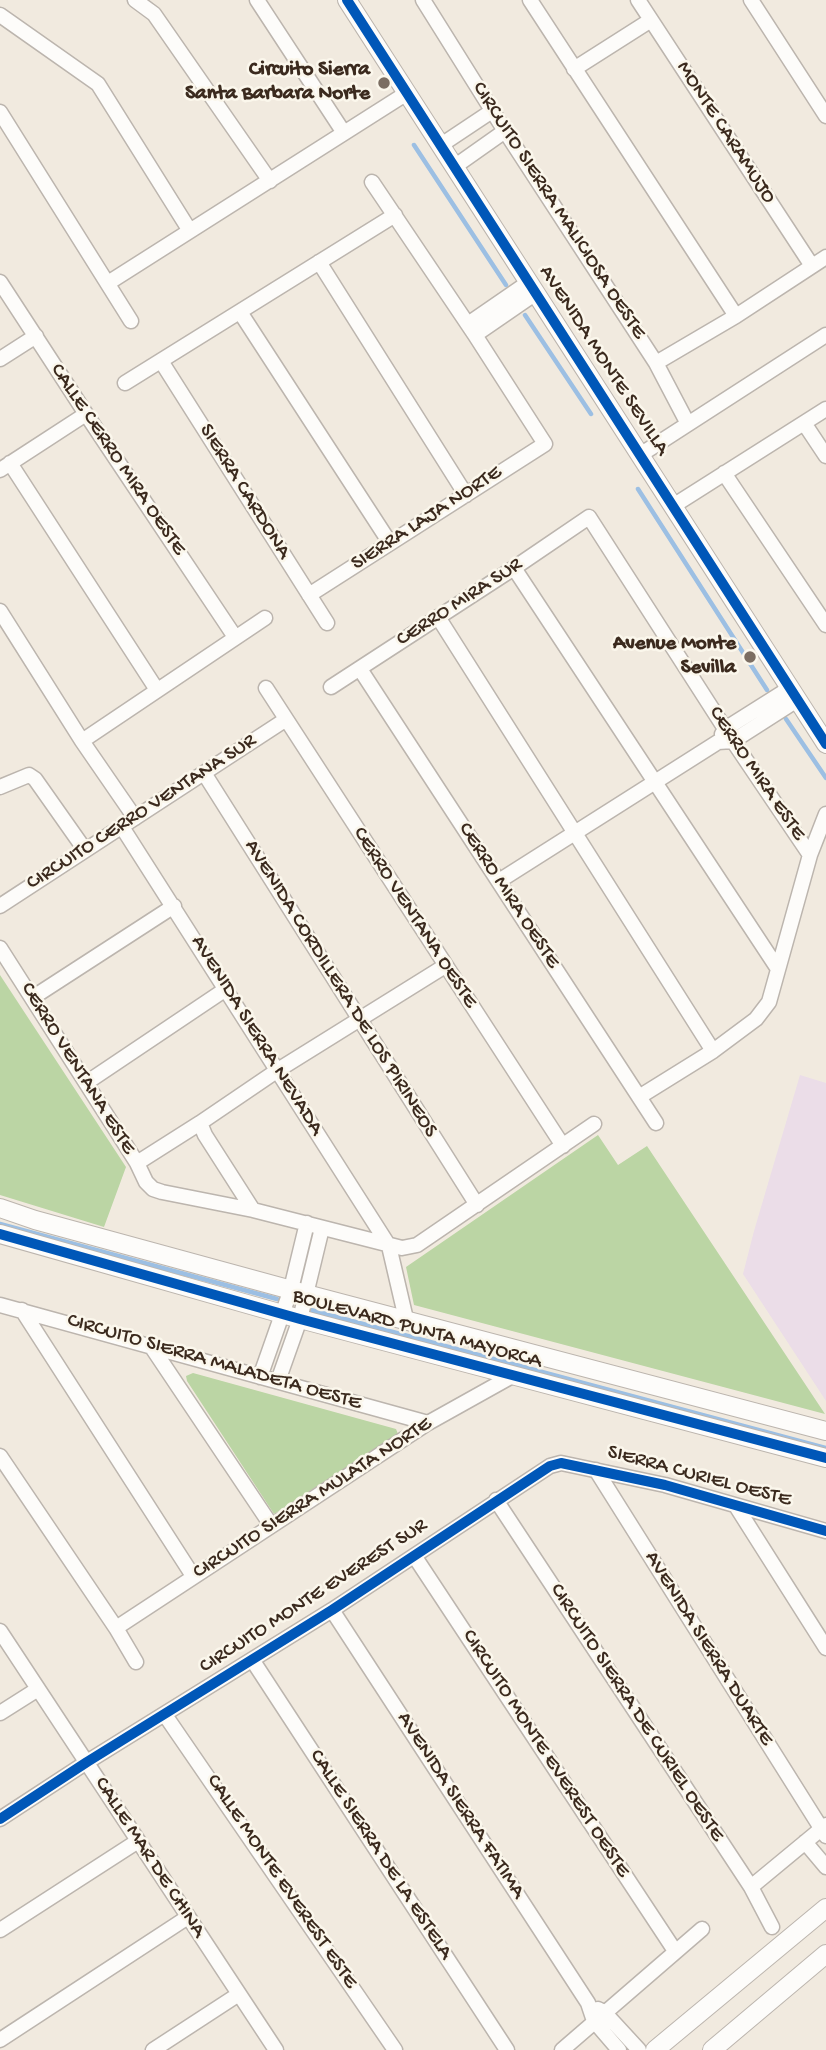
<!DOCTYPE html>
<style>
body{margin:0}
canvas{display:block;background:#f1eadf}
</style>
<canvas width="826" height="2050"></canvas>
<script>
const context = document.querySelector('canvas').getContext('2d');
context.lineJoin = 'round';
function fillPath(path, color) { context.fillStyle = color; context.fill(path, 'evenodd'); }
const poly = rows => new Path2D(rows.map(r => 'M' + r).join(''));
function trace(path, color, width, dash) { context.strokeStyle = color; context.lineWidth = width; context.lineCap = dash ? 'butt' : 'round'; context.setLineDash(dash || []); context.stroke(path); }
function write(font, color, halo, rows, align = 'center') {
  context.font = font + ' "Gochi Hand",sans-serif'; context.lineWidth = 5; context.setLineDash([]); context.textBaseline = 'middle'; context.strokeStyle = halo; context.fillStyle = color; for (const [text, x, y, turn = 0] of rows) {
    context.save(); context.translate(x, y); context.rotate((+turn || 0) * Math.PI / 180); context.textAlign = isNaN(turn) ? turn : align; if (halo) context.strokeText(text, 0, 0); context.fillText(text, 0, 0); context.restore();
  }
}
const built = poly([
 [800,1075,826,1083,826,1401,743,1274,754,1231]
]);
const green = poly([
 [0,975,126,1167,104,1227,0,1195],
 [598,1135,618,1165,647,1146,825,1414,414,1305,406,1267],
 [193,1373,396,1429,398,1434,274,1514,187,1381,186,1376]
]);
const stream = poly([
 [414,145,506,285],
 [525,315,591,414],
 [638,489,767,690],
 [786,719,826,778],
 [0,1224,277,1299],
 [307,1309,826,1448]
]);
const minor = poly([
 [135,0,154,14,270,181],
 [257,0,344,133],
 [423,0,505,131,656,363,688,424],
 [530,0,736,316],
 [638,0,812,266],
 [751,0,826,116],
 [0,15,98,84,190,231],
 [574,69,651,20],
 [0,112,131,321],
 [441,145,492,111],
 [454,167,505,131],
 [319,262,466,495],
 [0,282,86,414,235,637],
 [108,283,407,93],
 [240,312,390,543],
 [468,324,529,282],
 [475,335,536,293],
 [0,359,36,336],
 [161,361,327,623],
 [656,363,736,316,826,257],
 [125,383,395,215],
 [804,423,826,456],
 [640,455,826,335],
 [10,463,157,690],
 [0,470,86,414],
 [724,473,826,625],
 [673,506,826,409],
 [514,568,778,969],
 [309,595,545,444,475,335,372,182],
 [0,611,82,741,135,818],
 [438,617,713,1051],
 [360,669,656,1123],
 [331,687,514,568,589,517,729,735,810,855],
 [266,688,563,1146],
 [722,734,725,729,790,688],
 [82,741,265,618],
 [204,773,477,1205],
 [0,787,29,775,35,779,85,850],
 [122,827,389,1246,406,1319],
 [499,881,718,742,733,741,797,700],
 [0,906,285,720],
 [0,948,137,1163,146,1182,153,1189,162,1192,253,1210,402,1248,417,1245,594,1124],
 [32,998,174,906],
 [86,1083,226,989],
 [639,1097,713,1051,756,1019,769,1002,810,855,826,814],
 [200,1123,205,1135,253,1210],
 [137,1163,200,1123,278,1070,445,966],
 [0,1305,428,1423],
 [22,1310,193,1576],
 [151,1346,271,1525],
 [260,1377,291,1289,307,1223],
 [278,1381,300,1319,322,1228],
 [0,1456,116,1628,136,1662],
 [596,1470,826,1836],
 [496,1500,751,1887,772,1927],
 [736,1506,826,1648],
 [415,1557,675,1951],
 [332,1610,588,2003,594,2021,619,2050],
 [116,1628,428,1423,514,1375],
 [0,1631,276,2050],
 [253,1661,507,2050],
 [0,1713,38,1689],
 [165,1715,395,2050],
 [0,1819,87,1762,332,1610,550,1466,561,1463,665,1485,826,1531],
 [805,1842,826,1867],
 [751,1887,826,1825],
 [0,1930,138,1841],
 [598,2009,604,2012,639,2050],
 [0,2040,188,1917],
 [153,2050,239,1994],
 [562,2050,702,1929]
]);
const tertiary = poly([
 [347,0,826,744],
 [0,1208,35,1220,306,1294,826,1431],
 [0,1234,300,1319,826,1458],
 [655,2050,826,1908],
 [712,2050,826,1954]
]);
const cycleway = poly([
 [347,0,826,744],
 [0,1234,300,1319,826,1458],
 [0,1819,87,1762,332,1610,550,1466,561,1463,665,1485,826,1531]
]);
const markers = [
 [384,83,7,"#7b6d62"],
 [750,657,7,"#7b6d62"]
];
const poiNames = [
 ["Circuito Sierra",370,71],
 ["Santa Barbara Norte",370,95],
 ["Avenue Monte",736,645],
 ["Sevilla",736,669]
];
const streetNames = [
 ["MONTE CARAMUJO",725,133,57],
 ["CIRCUITO SIERRA MALICIOSA OESTE",558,211,57],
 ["AVENIDA MONTE SEVILLA",603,361,57],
 ["CALLE CERRO MIRA OESTE",117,460,56],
 ["SIERRA CARDONA",244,492,58],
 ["SIERRA LAJA NORTE",427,519,-33],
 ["CERRO MIRA SUR",460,603,-33],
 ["CERRO MIRA ESTE",756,774,56],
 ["CIRCUITO CERRO VENTANA SUR",142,813,-33],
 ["CERRO MIRA OESTE",508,896,57],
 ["CERRO VENTANA OESTE",414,918,57],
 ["AVENIDA CORDILLERA DE LOS PIRINEOS",340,989,58],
 ["AVENIDA SIERRA NEVADA",256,1036,58],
 ["CERRO VENTANA ESTE",77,1069,58],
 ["BOULEVARD PUNTA MAYORCA",417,1330,15],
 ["CIRCUITO SIERRA MALADETA OESTE",214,1363,16],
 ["SIERRA CURIEL OESTE",699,1477,15],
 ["CIRCUITO SIERRA MULATA NORTE",313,1499,-33],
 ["CIRCUITO MONTE EVEREST SUR",314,1597,-33],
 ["AVENIDA SIERRA DUARTE",708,1649,58],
 ["CIRCUITO SIERRA DE CURIEL OESTE",636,1713,57],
 ["CIRCUITO MONTE EVEREST OESTE",545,1754,57],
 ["AVENIDA SIERRA FATIMA",460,1806,57],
 ["CALLE SIERRA DE LA ESTELA",380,1855,57],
 ["CALLE MAR DE CHINA",149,1858,57],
 ["CALLE MONTE EVEREST ESTE",281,1882,56]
];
fillPath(built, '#ebdde8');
fillPath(green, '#bbd5a4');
trace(stream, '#9cbfe3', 4.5);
trace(minor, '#bcb5ae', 17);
trace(tertiary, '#bcb5ae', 20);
trace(minor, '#fdfcfa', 14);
trace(tertiary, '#fdfcfa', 18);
trace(cycleway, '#0057b8', 10);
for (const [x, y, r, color] of markers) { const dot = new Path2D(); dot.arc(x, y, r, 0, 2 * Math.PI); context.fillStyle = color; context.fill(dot); trace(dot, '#fbf7ec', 2.5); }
write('bold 21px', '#3b2a1e', '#fbf7ec', poiNames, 'right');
write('21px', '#3b2a1e', '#fbf7ec', streetNames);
</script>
